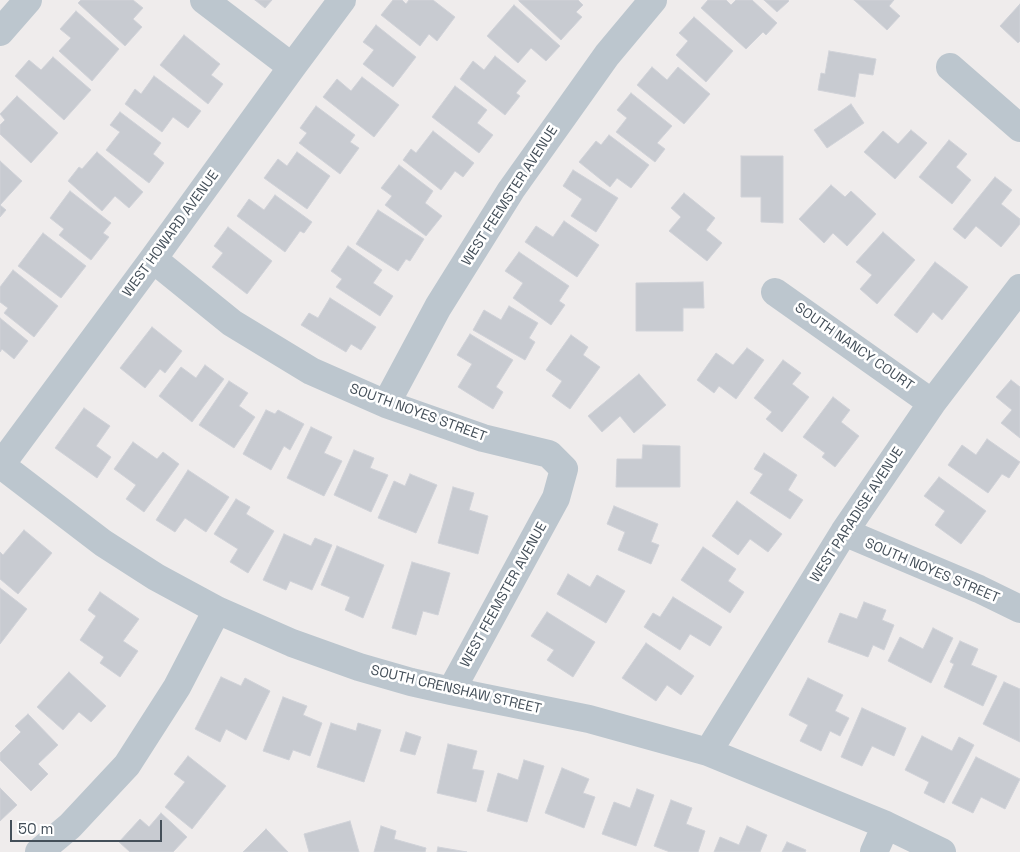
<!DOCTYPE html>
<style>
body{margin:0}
#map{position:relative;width:1020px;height:852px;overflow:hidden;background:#efecec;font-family:"Space Grotesk",sans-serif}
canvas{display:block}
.scale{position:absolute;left:10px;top:820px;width:152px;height:22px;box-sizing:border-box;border:2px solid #444f59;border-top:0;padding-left:6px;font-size:15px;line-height:18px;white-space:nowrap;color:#444f59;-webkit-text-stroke:4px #fff;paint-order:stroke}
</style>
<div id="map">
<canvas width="1020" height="852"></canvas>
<div class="scale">50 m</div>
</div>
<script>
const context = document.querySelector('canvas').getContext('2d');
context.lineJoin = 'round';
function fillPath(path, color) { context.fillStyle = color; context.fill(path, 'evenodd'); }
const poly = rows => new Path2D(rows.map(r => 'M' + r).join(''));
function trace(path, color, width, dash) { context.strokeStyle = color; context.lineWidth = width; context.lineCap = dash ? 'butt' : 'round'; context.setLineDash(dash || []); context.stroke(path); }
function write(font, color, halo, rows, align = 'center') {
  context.font = font + ' "Space Grotesk",sans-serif'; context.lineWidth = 5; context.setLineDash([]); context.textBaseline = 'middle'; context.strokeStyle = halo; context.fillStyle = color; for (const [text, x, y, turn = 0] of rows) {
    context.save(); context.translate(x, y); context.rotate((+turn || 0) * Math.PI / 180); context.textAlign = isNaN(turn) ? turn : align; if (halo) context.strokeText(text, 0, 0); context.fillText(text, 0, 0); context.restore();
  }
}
const building = poly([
 [81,0,133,0,143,8,133,19,142,27,125,46,78,3,81,0],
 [255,0,272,0,265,8,255,0],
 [393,0,402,0,406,4,409,0,433,0,455,17,437,41,429,34,420,46,381,15,393,0],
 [519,0,578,0,583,5,576,12,582,17,561,40,519,1,519,0],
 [708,0,726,0,731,5,736,0,752,0,777,23,766,35,763,32,746,49,701,8,708,0],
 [764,0,788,0,789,1,777,12,764,0],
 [854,0,894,0,889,6,900,16,887,30,854,0],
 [1020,4,1020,41,1018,43,1000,26,1020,4],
 [514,5,560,46,546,61,531,48,518,63,487,36,514,5],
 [76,11,119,49,92,81,59,51,71,38,60,29,76,11],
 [694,17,733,51,706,82,676,55,688,41,679,33,694,17],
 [376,25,416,57,393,87,363,64,374,50,363,42,376,25],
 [184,35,220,64,211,75,223,84,208,104,160,65,184,35],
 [829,51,876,59,873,75,859,73,855,97,818,90,821,73,825,74,829,51],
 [495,56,526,81,516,93,520,96,505,115,460,79,473,61,484,70,495,56],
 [53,57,91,90,64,120,15,76,29,60,41,70,53,57],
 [652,67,667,80,678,67,710,94,684,124,637,85,652,67],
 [154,76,201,111,188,128,173,117,162,132,125,104,135,89,141,94,154,76],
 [362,77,399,105,374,137,323,97,337,79,351,91,362,77],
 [455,86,487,110,477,123,493,135,479,153,432,117,455,86],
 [631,93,672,126,657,143,665,149,655,162,616,132,627,118,617,110,631,93],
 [17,96,58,133,31,163,0,134,0,125,5,120,0,114,17,96],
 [851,104,864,123,827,148,814,130,851,104],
 [316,106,355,135,350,142,359,148,340,174,299,143,307,133,300,128,316,106],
 [120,112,161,143,153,154,164,163,149,183,106,150,120,132,110,125,120,112],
 [911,130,927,143,895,179,864,152,883,131,898,144,911,130],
 [433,131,474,163,463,177,455,171,441,190,403,160,411,149,416,153,433,131],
 [609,135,649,165,631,188,617,178,610,187,579,162,596,141,601,145,609,135],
 [949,140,967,154,956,167,971,180,952,204,919,177,949,140],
 [97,152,143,192,129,208,115,196,102,211,68,181,79,167,82,169,97,152],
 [297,152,330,176,307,209,264,178,278,159,287,166,297,152],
 [741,156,783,156,783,223,761,222,761,197,741,197,741,156],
 [0,161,22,181,0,205,6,210,0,217,0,161],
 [399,165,433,191,425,203,442,216,426,236,385,205,392,196,381,188,399,165],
 [573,170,618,198,596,232,571,216,582,199,563,186,573,170],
 [995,177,1012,190,1001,204,1020,219,1020,224,1001,247,976,226,965,239,953,229,995,177],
 [831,185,845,197,851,191,876,214,847,246,833,233,824,243,799,219,831,185],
 [70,191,111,223,103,233,109,237,91,260,59,235,64,229,50,218,70,191],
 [684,193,715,218,706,230,722,243,707,261,669,231,681,217,671,208,684,193],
 [275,195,312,222,304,233,300,231,285,252,237,216,249,199,264,210,275,195],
 [378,210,424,239,410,261,406,259,398,271,356,244,378,210],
 [564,221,599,245,577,277,525,242,536,226,553,237,564,221],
 [228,227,272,261,247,294,212,267,223,253,214,246,228,227],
 [883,232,915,260,877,304,860,289,872,275,856,262,883,232],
 [43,233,86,266,61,298,18,266,43,233],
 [348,246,382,270,373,283,393,296,380,316,336,287,342,279,331,271,348,246],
 [519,252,569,286,559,301,565,305,551,325,513,298,523,283,505,271,519,252],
 [935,262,968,287,942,320,933,312,917,333,894,315,935,262],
 [13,270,58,306,34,337,4,313,8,308,0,302,0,287,13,270],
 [703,282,704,308,683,308,683,331,636,331,636,283,703,282],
 [330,298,376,327,361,350,351,344,346,352,301,325,309,313,318,318,330,298],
 [509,306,538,323,529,338,535,342,525,360,473,330,484,310,501,320,509,306],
 [0,318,28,341,14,359,2,349,0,352,0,318],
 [152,327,182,351,165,373,160,369,145,388,120,368,152,327],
 [470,334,513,360,496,387,503,392,493,409,458,387,472,364,457,355,470,334],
 [571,335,588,347,583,355,600,367,570,409,552,396,562,381,546,370,571,335],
 [747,348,764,360,736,399,719,386,714,393,697,380,716,353,733,365,747,348],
 [783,360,801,373,792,384,809,397,782,432,766,419,772,412,754,398,783,360],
 [205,365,224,379,192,422,159,396,181,367,196,378,205,365],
 [639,374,666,405,634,433,620,416,602,432,588,416,639,374],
 [1011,380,1020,387,1020,438,1001,423,1012,410,996,397,1011,380],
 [229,381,248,393,239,406,255,417,234,448,199,425,229,381],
 [833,397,850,410,841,422,859,436,835,467,822,457,825,453,803,437,833,397],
 [84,408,110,426,96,446,111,457,97,478,55,448,84,408],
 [266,410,275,414,278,410,304,424,290,450,284,446,271,470,243,454,266,410],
 [311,427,332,437,324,453,342,461,324,496,287,478,311,427],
 [987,439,1020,462,1009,478,1002,474,988,493,948,465,962,445,976,455,987,439],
 [133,442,157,459,163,452,179,464,144,512,126,499,136,485,114,469,133,442],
 [643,445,680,446,680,487,616,487,617,459,642,459,643,445],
 [354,450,374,458,370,468,388,475,371,512,334,495,354,450],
 [764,453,797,475,788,490,803,500,790,519,750,493,763,474,754,469,764,453],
 [188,470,229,497,206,532,185,518,175,532,156,520,188,470],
 [410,474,437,485,416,533,378,518,394,481,405,486,410,474],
 [939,477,986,511,961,544,935,525,945,511,924,496,939,477],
 [453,487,474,493,469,510,488,516,478,554,438,543,453,487],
 [236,499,250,507,246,514,274,531,248,573,230,562,238,549,214,534,236,499],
 [737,501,782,534,768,552,750,539,738,555,712,536,737,501],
 [614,506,658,524,651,542,659,545,651,564,618,550,625,532,607,524,614,506],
 [24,530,52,553,18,594,0,579,0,552,3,555,24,530],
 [284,534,311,546,315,538,332,545,312,590,290,581,286,590,263,580,284,534],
 [337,546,384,565,363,618,345,610,350,597,321,585,337,546],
 [703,547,736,569,728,581,744,592,730,613,681,580,703,547],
 [412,562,450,573,438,615,423,611,416,635,392,628,412,562],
 [568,574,590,587,597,575,625,591,606,623,557,594,568,574],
 [0,588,27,609,0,644,0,588],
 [100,592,139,619,123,641,138,651,120,677,100,663,104,657,80,640,96,616,88,610,100,592],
 [673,597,722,627,710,646,690,634,680,650,644,627,653,613,660,617,673,597],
 [864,602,886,610,882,620,894,625,884,650,873,645,868,657,828,642,840,613,857,619,864,602],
 [547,612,595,642,573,677,547,660,554,650,531,636,547,612],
 [933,628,953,638,931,683,888,661,900,637,923,649,933,628],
 [960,641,978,649,971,665,997,676,983,706,944,687,954,664,950,662,960,641],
 [646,643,694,676,681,695,667,685,656,701,622,678,646,643],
 [69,672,106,706,91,722,79,712,63,730,37,707,69,672],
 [221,677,241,686,245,678,270,691,246,740,226,729,220,742,195,729,221,677],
 [808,678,843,695,835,711,849,718,840,736,830,731,821,751,800,741,808,725,789,715,808,678],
 [1004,682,1020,689,1020,742,983,724,1004,682],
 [283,697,307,706,303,715,322,723,310,756,293,750,289,760,263,751,283,697],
 [862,708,906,728,894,756,872,746,862,766,841,757,862,708],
 [28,714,58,745,38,764,48,774,31,791,0,760,0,753,21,732,15,726,28,714],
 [331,723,356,731,358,723,381,730,364,782,317,767,331,723],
 [406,732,421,737,415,755,400,751,406,732],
 [922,736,952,751,959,737,974,745,944,803,924,793,929,782,905,770,922,736],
 [448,744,477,751,472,769,484,771,476,802,437,793,448,744],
 [188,756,226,786,192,829,165,807,185,782,174,774,188,756],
 [976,757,1020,779,1005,809,981,797,973,813,952,803,976,757],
 [524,760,544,766,527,822,487,811,498,773,518,780,524,760],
 [562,768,589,779,583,793,595,797,584,828,545,813,562,768],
 [0,788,17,805,0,821,0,788],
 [637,789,654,795,636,846,602,834,614,802,630,808,637,789],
 [671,800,692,808,686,824,705,831,698,852,670,852,654,846,671,800],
 [161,813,187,837,173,852,130,852,119,842,140,819,149,827,161,813],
 [350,821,359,852,309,852,304,834,350,821],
 [381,826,396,831,394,839,426,848,425,852,374,852,381,826],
 [747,826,767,835,760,852,714,852,720,837,739,845,747,826],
 [266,829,288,852,243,852,266,829],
 [787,842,806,850,805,852,782,852,787,842],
 [438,847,467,852,437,852,438,847]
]);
const minor = poly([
 [204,0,292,67],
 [0,32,28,0],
 [950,67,1020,128],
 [153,259,232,323,311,371,386,404,483,438,549,454,564,469,556,498,451,691],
 [775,292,932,403],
 [386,404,438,307,511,190,607,55,653,0],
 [1,465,103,543,156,577,217,610,292,643,359,667,411,682,451,691,589,719,708,752,886,825,942,852],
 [0,466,153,259,292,67,342,0],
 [844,532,979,589,1020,609],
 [708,752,844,532,932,403,1020,288],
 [39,852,70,826,127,765,177,687,217,610],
 [874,852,886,825]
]);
const streetNames = [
 ["WEST FEEMSTER AVENUE",510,196,-57],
 ["WEST HOWARD AVENUE",171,234,-54],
 ["SOUTH NANCY COURT",854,347,35],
 ["SOUTH NOYES STREET",418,413,20],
 ["WEST PARADISE AVENUE",857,515,-57],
 ["SOUTH NOYES STREET",932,571,23],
 ["WEST FEEMSTER AVENUE",504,595,-61],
 ["SOUTH CRENSHAW STREET",456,690,13]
];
fillPath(building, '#c8cbd1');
trace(building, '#d0d2d8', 1);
trace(minor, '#bcc6ce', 28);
write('14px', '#444f59', '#fff', streetNames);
</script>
